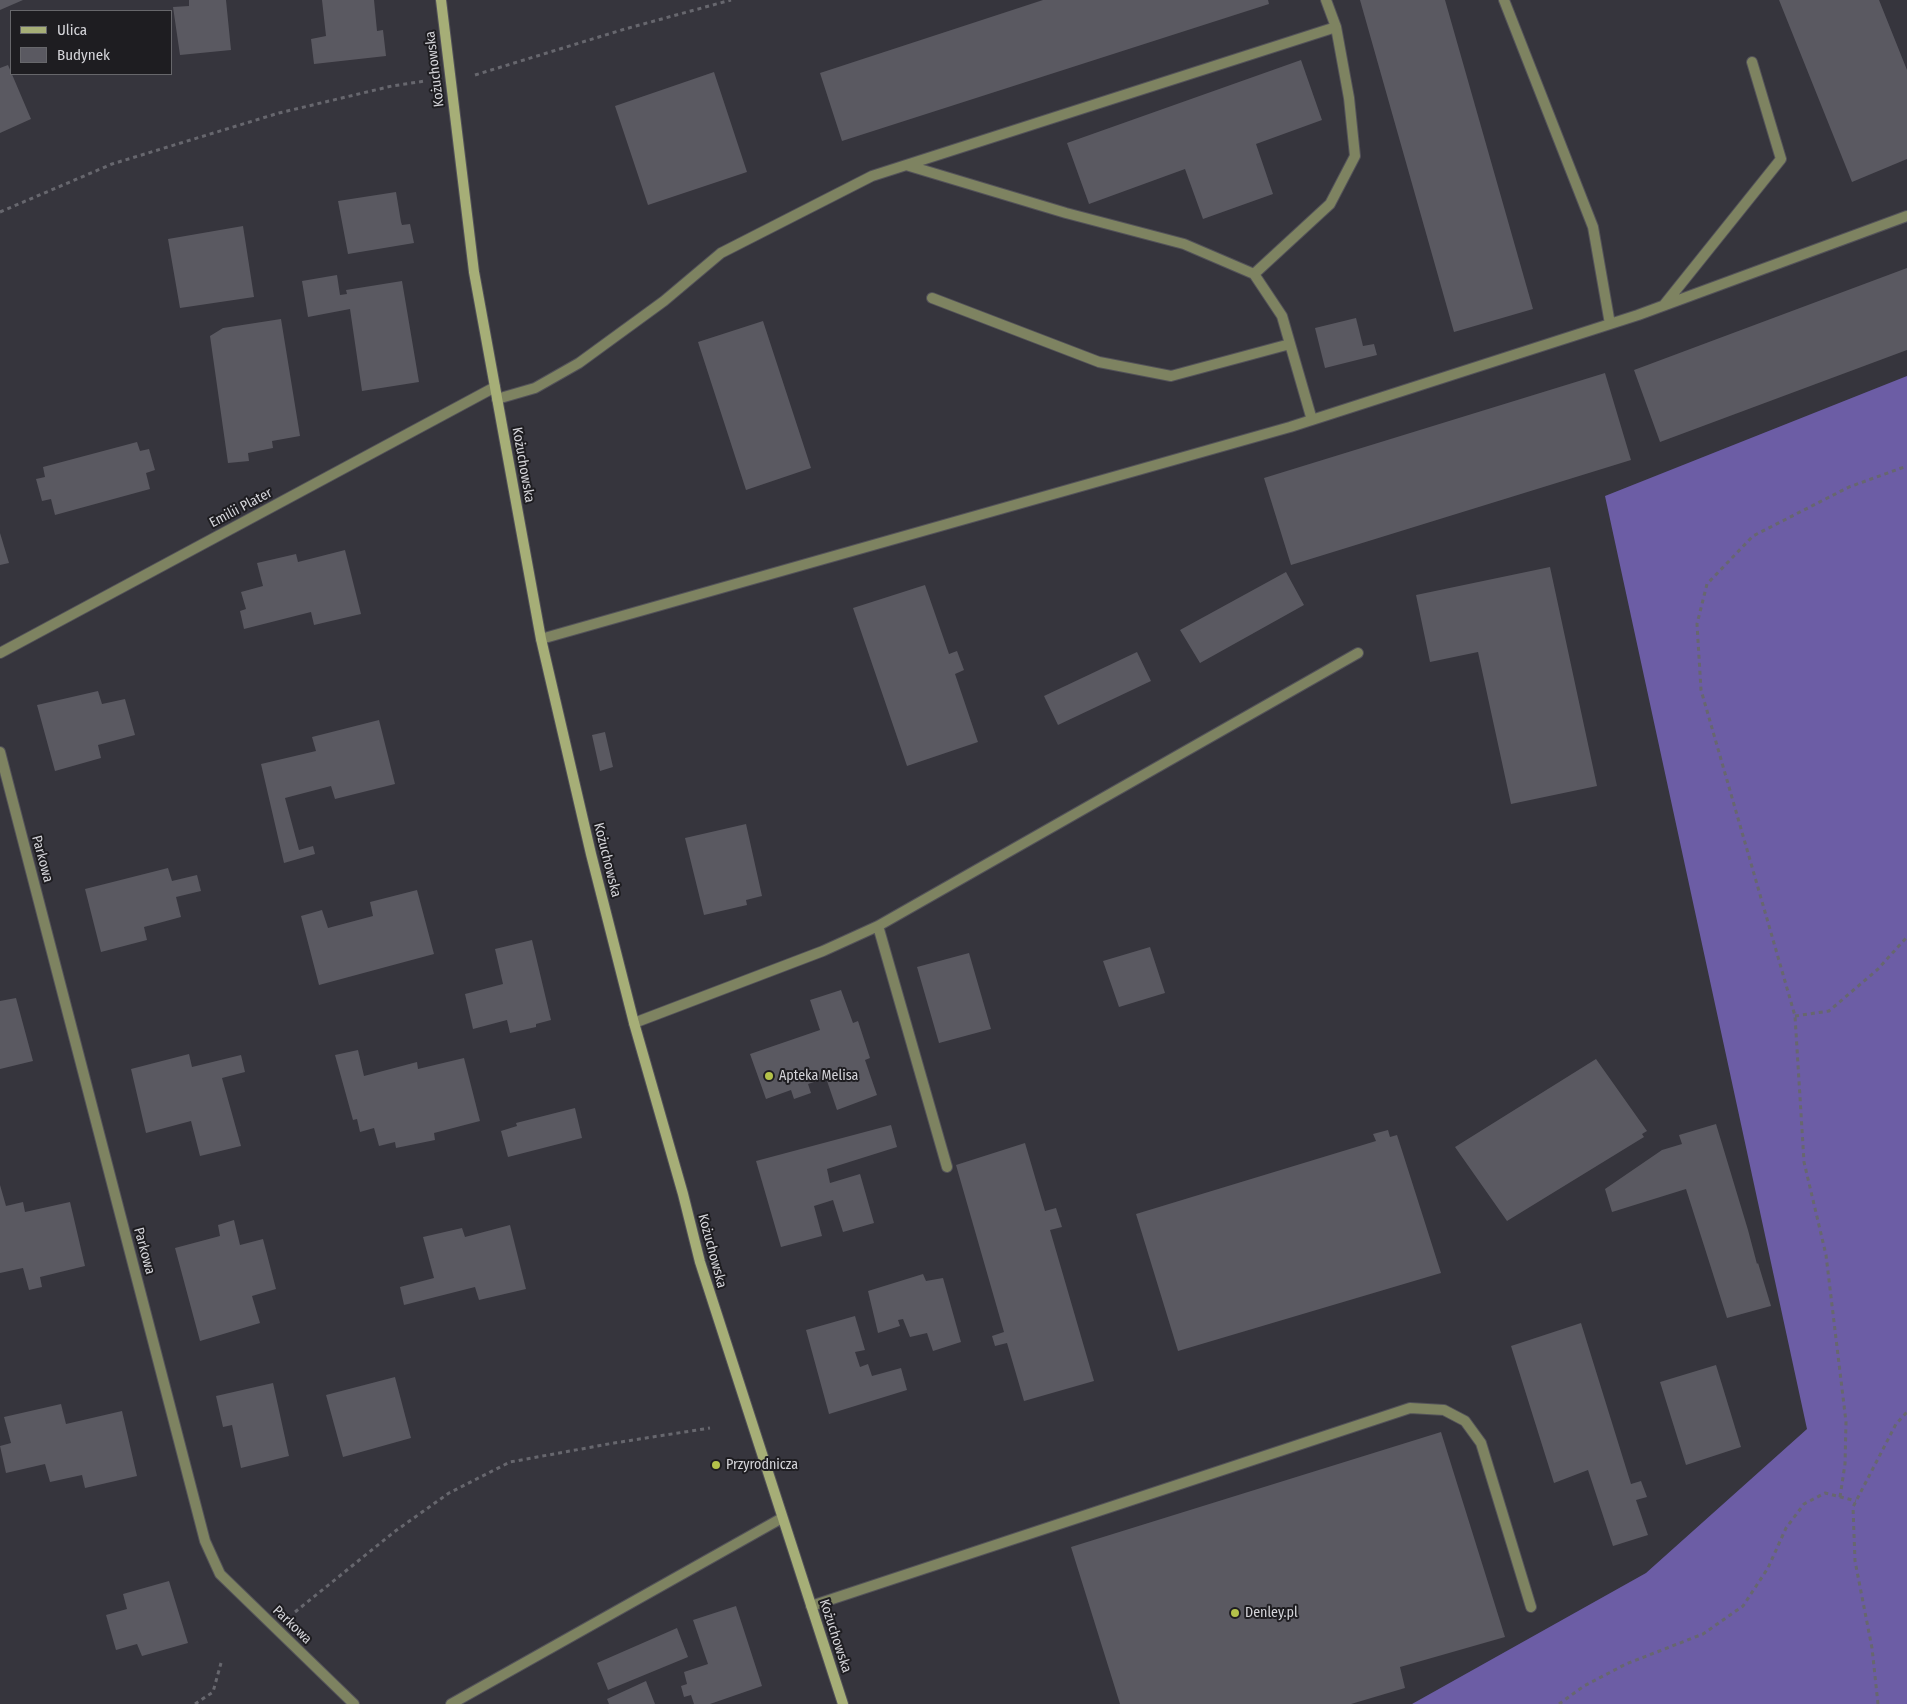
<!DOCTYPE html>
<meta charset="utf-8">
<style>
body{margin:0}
#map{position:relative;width:1907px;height:1704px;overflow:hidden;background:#36353d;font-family:"Fira Sans Condensed",sans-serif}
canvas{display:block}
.legend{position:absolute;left:10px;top:10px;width:162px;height:65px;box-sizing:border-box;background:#1e1d21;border:1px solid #67676b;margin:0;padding:6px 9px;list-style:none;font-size:15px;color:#d5d5da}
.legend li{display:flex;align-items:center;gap:10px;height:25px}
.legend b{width:25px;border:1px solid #67676b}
</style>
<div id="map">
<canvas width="1907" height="1704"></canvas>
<ul class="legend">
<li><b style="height:6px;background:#a6ae77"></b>Ulica</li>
<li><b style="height:14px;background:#5a5961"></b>Budynek</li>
</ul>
</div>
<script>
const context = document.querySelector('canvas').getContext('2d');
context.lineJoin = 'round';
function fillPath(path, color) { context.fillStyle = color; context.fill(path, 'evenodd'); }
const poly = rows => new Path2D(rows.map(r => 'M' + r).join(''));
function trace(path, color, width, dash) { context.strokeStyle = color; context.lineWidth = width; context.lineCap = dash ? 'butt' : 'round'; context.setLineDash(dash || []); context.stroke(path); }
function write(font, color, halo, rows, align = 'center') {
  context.font = font + ' "Fira Sans Condensed",sans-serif'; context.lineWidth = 4; context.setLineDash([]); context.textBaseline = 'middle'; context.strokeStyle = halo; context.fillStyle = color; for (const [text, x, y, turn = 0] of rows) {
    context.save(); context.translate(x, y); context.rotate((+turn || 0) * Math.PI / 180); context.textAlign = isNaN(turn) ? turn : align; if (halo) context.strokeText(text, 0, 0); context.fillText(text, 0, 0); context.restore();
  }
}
const forest = poly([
 [1907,376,1907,1704,1412,1704,1646,1573,1807,1429,1605,496]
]);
const building = poly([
 [0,0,23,0,0,10],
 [189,0,226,0,231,50,180,55,173,7,189,6],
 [322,0,374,0,377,31,383,30,386,56,314,64,311,39,326,36],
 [1043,0,1268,0,1269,4,842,141,820,73],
 [1360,0,1445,0,1533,309,1454,332],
 [1779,0,1879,0,1907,70,1907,159,1852,182],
 [1301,60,1322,120,1256,144,1273,194,1203,219,1185,169,1089,204,1067,143],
 [8,65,31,119,0,133,0,68],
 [714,72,747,172,648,205,615,106],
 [396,192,401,222,402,225,410,224,414,243,348,254,338,201],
 [243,226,254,297,180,308,168,239],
 [1907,268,1907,350,1660,442,1634,370],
 [337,275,340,295,347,294,346,290,402,281,419,382,362,391,350,309,308,317,302,281],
 [1356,318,1363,346,1374,344,1377,355,1325,368,1315,328],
 [281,319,300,436,272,441,273,448,248,453,249,461,228,463,210,336,223,328],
 [763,321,811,468,746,490,698,342],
 [1605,373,1631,460,1291,565,1264,478],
 [137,442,140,451,149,449,155,470,146,473,150,489,55,515,51,499,42,501,36,479,45,477,43,467],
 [0,533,9,563,0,565],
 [345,550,361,614,314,625,311,612,244,629,240,611,246,609,241,592,263,586,257,563,296,554,298,562],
 [1550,567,1597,786,1511,804,1478,652,1430,662,1416,595],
 [1286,572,1304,605,1200,663,1180,630],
 [925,585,949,654,957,651,964,670,955,674,978,742,907,766,853,608],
 [1137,652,1151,681,1058,725,1044,696],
 [98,691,102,704,125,699,135,735,98,745,101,758,55,771,37,705],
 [379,720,395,784,335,799,331,786,285,798,299,850,313,846,315,854,284,863,261,764,316,751,312,737],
 [605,732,613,767,600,771,592,735],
 [746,824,762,896,746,900,747,905,704,915,685,838],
 [168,868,172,881,197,875,201,891,176,897,181,917,144,927,147,940,101,952,85,889],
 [417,890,434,954,319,985,301,916,322,910,328,928,373,916,370,902],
 [532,940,551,1020,536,1024,536,1027,510,1033,507,1020,473,1029,465,994,503,984,495,949],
 [1150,947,1165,993,1119,1007,1103,961],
 [969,953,991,1029,939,1043,917,967],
 [841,990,853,1023,858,1021,870,1058,865,1060,877,1095,837,1110,826,1078,808,1084,811,1093,794,1099,791,1090,766,1099,750,1054,820,1030,810,1000],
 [16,998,33,1061,0,1069,0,1001],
 [358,1050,364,1076,417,1062,418,1069,464,1058,480,1121,434,1133,435,1140,396,1148,395,1142,379,1146,374,1128,360,1132,357,1119,353,1120,335,1055],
 [189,1054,192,1067,241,1055,245,1072,222,1078,241,1146,200,1156,191,1121,146,1133,131,1069],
 [1596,1059,1647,1131,1642,1134,1644,1137,1507,1221,1455,1147],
 [575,1108,582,1138,508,1157,501,1131,517,1126,516,1123],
 [1716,1124,1748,1230,1757,1264,1758,1263,1771,1306,1727,1318,1686,1189,1612,1212,1605,1189,1662,1150,1682,1144,1679,1135],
 [891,1125,897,1147,827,1169,830,1183,860,1174,874,1223,843,1232,833,1200,814,1206,822,1236,781,1247,756,1161],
 [1388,1130,1390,1137,1397,1135,1441,1273,1178,1351,1136,1214,1376,1141,1373,1134],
 [1025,1143,1045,1211,1056,1208,1062,1227,1050,1230,1094,1381,1024,1401,1007,1343,995,1346,992,1336,1004,1332,956,1165],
 [0,1185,6,1206,23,1202,25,1212,70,1202,85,1266,40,1277,42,1287,29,1290,23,1268,0,1273],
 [234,1220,240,1245,263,1239,276,1289,252,1296,260,1323,200,1341,175,1248,220,1236,218,1225],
 [510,1225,526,1289,479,1300,475,1287,404,1305,400,1287,434,1278,423,1237,462,1228,465,1237],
 [923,1274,926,1281,943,1278,961,1342,933,1351,927,1333,910,1337,903,1319,898,1320,900,1326,878,1333,868,1291],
 [855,1316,865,1350,855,1352,860,1367,868,1364,872,1376,901,1368,907,1390,829,1414,806,1330],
 [1581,1323,1631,1484,1641,1481,1647,1497,1636,1500,1648,1535,1613,1546,1588,1470,1554,1483,1511,1346],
 [1716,1365,1741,1447,1686,1465,1660,1382],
 [395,1377,411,1438,343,1457,326,1395],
 [273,1383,289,1456,241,1468,232,1425,223,1427,216,1396],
 [61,1404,66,1424,122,1411,137,1476,85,1488,82,1475,50,1482,45,1464,6,1473,0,1446,11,1443,4,1417],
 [1441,1432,1505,1637,1400,1667,1405,1688,1351,1704,1120,1704,1071,1547],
 [169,1581,188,1643,142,1656,137,1644,116,1650,106,1615,127,1609,123,1594],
 [736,1606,762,1686,710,1704,694,1704,691,1695,684,1697,681,1686,687,1684,684,1672,708,1664,693,1620],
 [677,1628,688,1657,608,1690,597,1663],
 [646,1681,655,1704,609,1704,607,1699]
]);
const path = poly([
 [475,75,625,29,731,0],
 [0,212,112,164,279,113,392,86,425,81],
 [1795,1016,1829,1011,1877,970,1907,937],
 [1840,1497,1845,1464,1846,1422,1826,1255,1804,1162,1795,1016,1701,690,1697,624,1707,584,1753,536,1849,487,1907,466],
 [295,1612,394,1532,449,1493,510,1462,614,1443,710,1428],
 [195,1704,213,1692,221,1663],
 [1559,1704,1584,1686,1626,1664,1703,1634,1743,1606,1768,1568,1786,1528,1804,1504,1825,1493,1856,1501],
 [1878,1704,1872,1648,1855,1561,1853,1507,1896,1424,1907,1412]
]);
const lane = poly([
 [1504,0,1593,227,1610,324],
 [906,165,1066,213,1184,244,1254,274,1282,316,1312,420],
 [1254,274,1330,204,1355,156,1349,98,1336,27],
 [932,298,1099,362,1171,376,1290,344],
 [1664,305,1781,159,1752,62],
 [497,399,535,388,579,363,664,301,721,253,872,176,1336,27,1326,0],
 [541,639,1290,427,1638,315,1907,216],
 [878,926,947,1167],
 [634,1023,823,951,878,926,1358,653],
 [811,1606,1410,1408,1444,1410,1465,1421,1481,1443,1531,1607]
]);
const street = poly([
 [0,653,495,387],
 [0,752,205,1541,220,1574,354,1704],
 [451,1704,782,1518]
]);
const secondary = poly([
 [441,0,474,272,541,639,591,854,634,1023,683,1194,700,1262,843,1704]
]);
const markers = [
 [769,1076,5,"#b4c24a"],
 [716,1465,5,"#b4c24a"],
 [1235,1613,5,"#b4c24a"]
];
const streetNames = [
 ["Kożuchowska",435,69,-97],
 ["Kożuchowska",523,465,80],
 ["Emilii Plater",241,508,-28],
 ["Parkowa",42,859,75],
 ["Kożuchowska",607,860,76],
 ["Parkowa",144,1251,75],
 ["Kożuchowska",712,1251,75],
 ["Parkowa",292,1625,44],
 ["Kożuchowska",835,1636,72]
];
const poiNames = [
 ["Apteka Melisa",779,1076],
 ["Przyrodnicza",726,1465],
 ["Denley.pl",1245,1613]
];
fillPath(forest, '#6c5da5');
fillPath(building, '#5a5961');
trace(lane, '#535259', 12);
trace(street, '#535259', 12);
trace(secondary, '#535259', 12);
trace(path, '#67676e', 3, [4, 4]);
trace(lane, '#7e8361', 10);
trace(street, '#7e8361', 10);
trace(secondary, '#a6ae77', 10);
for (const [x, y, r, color] of markers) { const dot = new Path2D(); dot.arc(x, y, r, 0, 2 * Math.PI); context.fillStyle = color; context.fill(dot); trace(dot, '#1e1d21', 2); }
write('14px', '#d5d5da', '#1e1d21', streetNames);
write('14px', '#d5d5da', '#1e1d21', poiNames, 'left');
</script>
